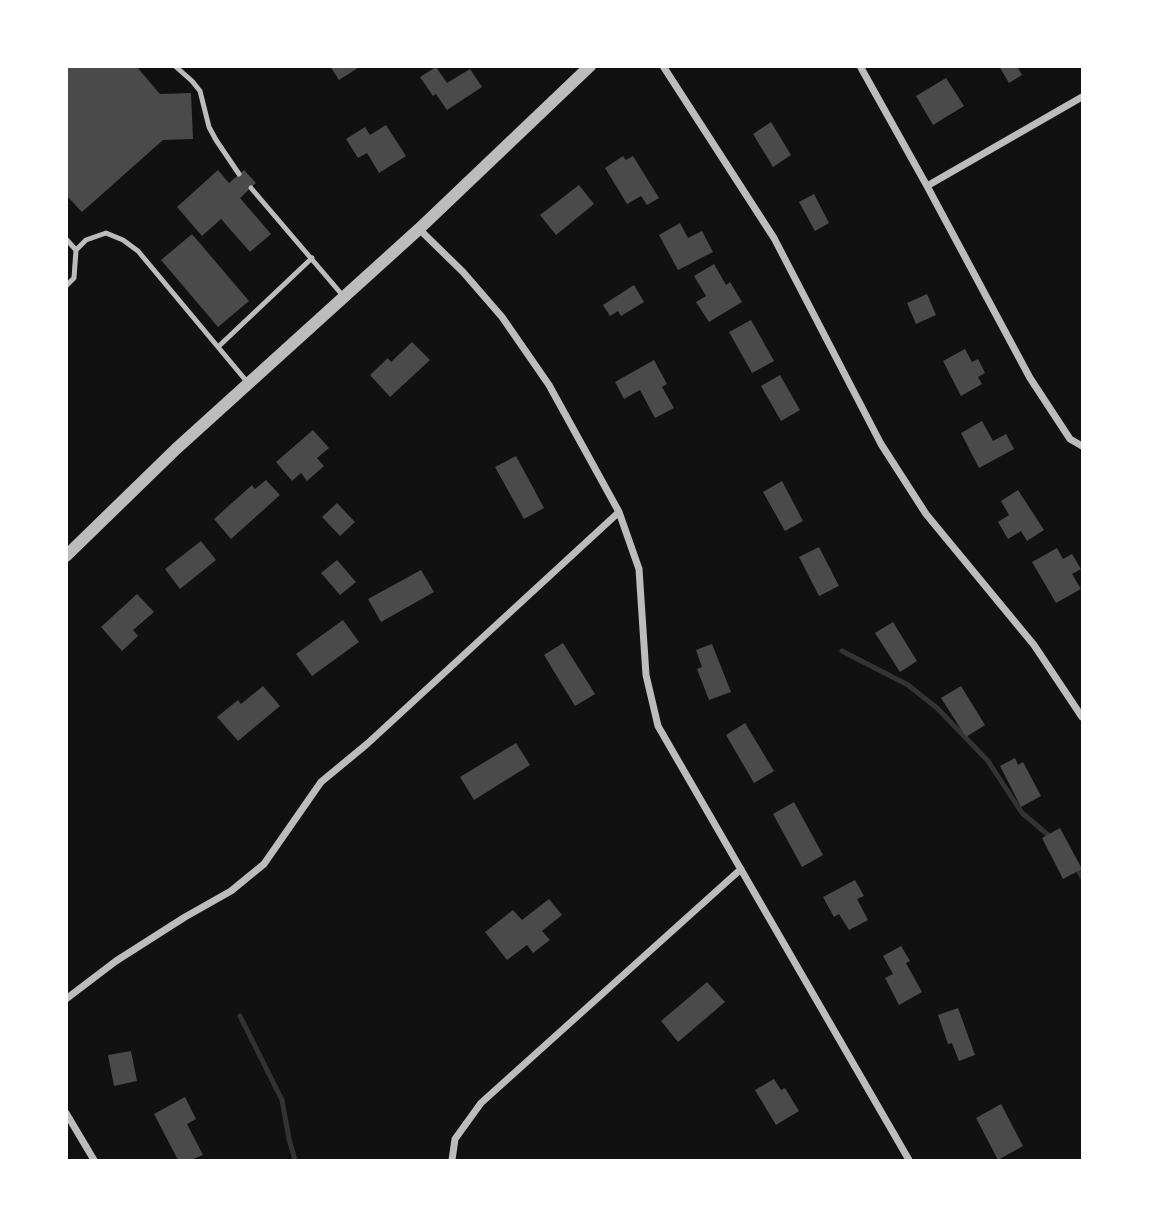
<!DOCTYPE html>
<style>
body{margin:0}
#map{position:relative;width:1149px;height:1227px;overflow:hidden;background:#111;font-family:Montserrat,sans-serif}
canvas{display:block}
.frame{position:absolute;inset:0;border:68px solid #fff;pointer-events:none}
</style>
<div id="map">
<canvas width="1149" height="1227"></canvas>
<div class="frame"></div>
</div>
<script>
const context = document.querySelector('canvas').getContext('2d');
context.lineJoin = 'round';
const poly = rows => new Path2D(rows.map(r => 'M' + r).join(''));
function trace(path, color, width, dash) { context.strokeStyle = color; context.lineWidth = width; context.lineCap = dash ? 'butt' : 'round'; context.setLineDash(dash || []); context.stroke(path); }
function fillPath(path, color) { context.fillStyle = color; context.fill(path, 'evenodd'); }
const stream = poly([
 [842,651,908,685,937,708,988,761,1022,813,1053,839],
 [1075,865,1082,877],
 [240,1016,282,1100,289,1139,295,1160]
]);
const building = poly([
 [66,66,136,66,160,94,191,93,193,139,163,140,82,212,66,195],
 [330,66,361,66,339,80],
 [999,66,1017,66,1022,75,1009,83],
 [436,67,447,83,470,69,482,87,447,110,436,94,433,96,420,77],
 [946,78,964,106,933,125,916,96],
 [771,122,791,155,773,167,753,134],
 [386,125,406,156,379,173,367,153,358,158,346,139,365,127,370,135],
 [623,156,626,160,633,156,659,198,647,205,641,196,627,204,605,168],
 [218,170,229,183,244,170,256,183,240,198,271,234,250,252,221,219,202,236,177,207],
 [579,185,594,204,556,235,540,215],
 [814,194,829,223,815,231,799,202],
 [680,223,688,238,702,231,713,252,678,270,659,235],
 [192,234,249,301,218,327,161,260],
 [714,264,726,285,730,282,742,302,709,322,696,302,706,296,694,276],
 [634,285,644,302,621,316,618,311,610,316,603,305],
 [927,294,936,315,916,324,907,303],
 [751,320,774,361,752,373,729,332],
 [412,342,430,360,390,397,370,375,388,358,391,362],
 [965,349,972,362,978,359,985,373,978,377,982,384,961,396,943,361],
 [654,360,667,384,662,387,674,408,655,418,640,390,624,399,615,382],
 [780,375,800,410,781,421,761,386],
 [982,421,993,441,1006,434,1014,449,979,468,961,433],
 [313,430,329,448,317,458,324,466,307,481,301,473,292,481,276,462],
 [516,456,544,508,524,519,495,467],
 [266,480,280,495,231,539,214,519,252,485,255,489],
 [782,481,803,521,785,531,763,492],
 [1018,490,1044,530,1027,541,1021,531,1008,539,998,522,1009,515,1001,501],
 [337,503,355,522,340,536,322,517],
 [201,541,216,560,180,589,165,569],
 [819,547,839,586,819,596,799,557],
 [1057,548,1063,559,1072,554,1081,569,1072,574,1081,589,1056,603,1032,562],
 [337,560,356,582,340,595,321,573],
 [421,570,434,592,381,622,368,599],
 [137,594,154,612,133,630,138,636,122,651,101,627],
 [343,620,359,642,312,676,296,654],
 [893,622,917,661,900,672,875,633],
 [563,643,595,694,575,706,544,655],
 [712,644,731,692,709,700,697,669,702,667,696,650],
 [263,686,280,706,238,741,217,717,238,700,241,704],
 [961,686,985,725,966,737,941,698],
 [745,723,774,771,754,783,726,735],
 [516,743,530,765,474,800,460,777],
 [1015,758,1018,765,1023,762,1041,796,1021,807,1000,766],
 [794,802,823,855,802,867,773,814],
 [1060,828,1082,869,1063,879,1042,838],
 [855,880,864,896,857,899,868,920,849,930,839,914,834,917,823,897],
 [549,899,562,915,542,931,550,940,533,953,527,945,507,960,485,932,513,910,522,920],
 [901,946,910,961,906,963,922,992,899,1005,885,978,893,974,883,956],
 [707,982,725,1002,678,1042,661,1021],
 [958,1008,975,1055,959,1061,952,1043,948,1044,938,1015],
 [131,1051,137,1081,114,1086,108,1055],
 [774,1079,781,1090,785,1088,799,1111,776,1125,755,1090],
 [185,1097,196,1119,187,1124,203,1155,191,1160,178,1160,154,1114],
 [1001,1104,1023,1146,998,1160,976,1118]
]);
const service = poly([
 [175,66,192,81,200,91,209,127,216,140,239,174],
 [251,188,344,297],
 [66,239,76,250],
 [66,286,74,278,76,250,86,240,106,233,123,240,138,251,248,383],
 [218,347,312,258]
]);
const minor = poly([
 [663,66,774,238,881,444,926,514,1034,645,1082,717],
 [860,66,927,186,1030,378,1070,439,1082,446],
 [927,186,1082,97],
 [419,229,463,272,502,317,549,385,619,512,639,569,646,675,658,726,909,1160],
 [66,999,116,961,185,917,231,891,264,864,321,782,367,744,619,512],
 [66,1113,94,1160],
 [452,1160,455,1139,481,1103,741,869]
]);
const tertiary = poly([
 [66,556,176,449,419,229,590,66]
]);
trace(stream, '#333', 5);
fillPath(building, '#4a4a4a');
trace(service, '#bcbcbc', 5);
trace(minor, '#bcbcbc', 7);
trace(tertiary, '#bcbcbc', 12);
</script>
